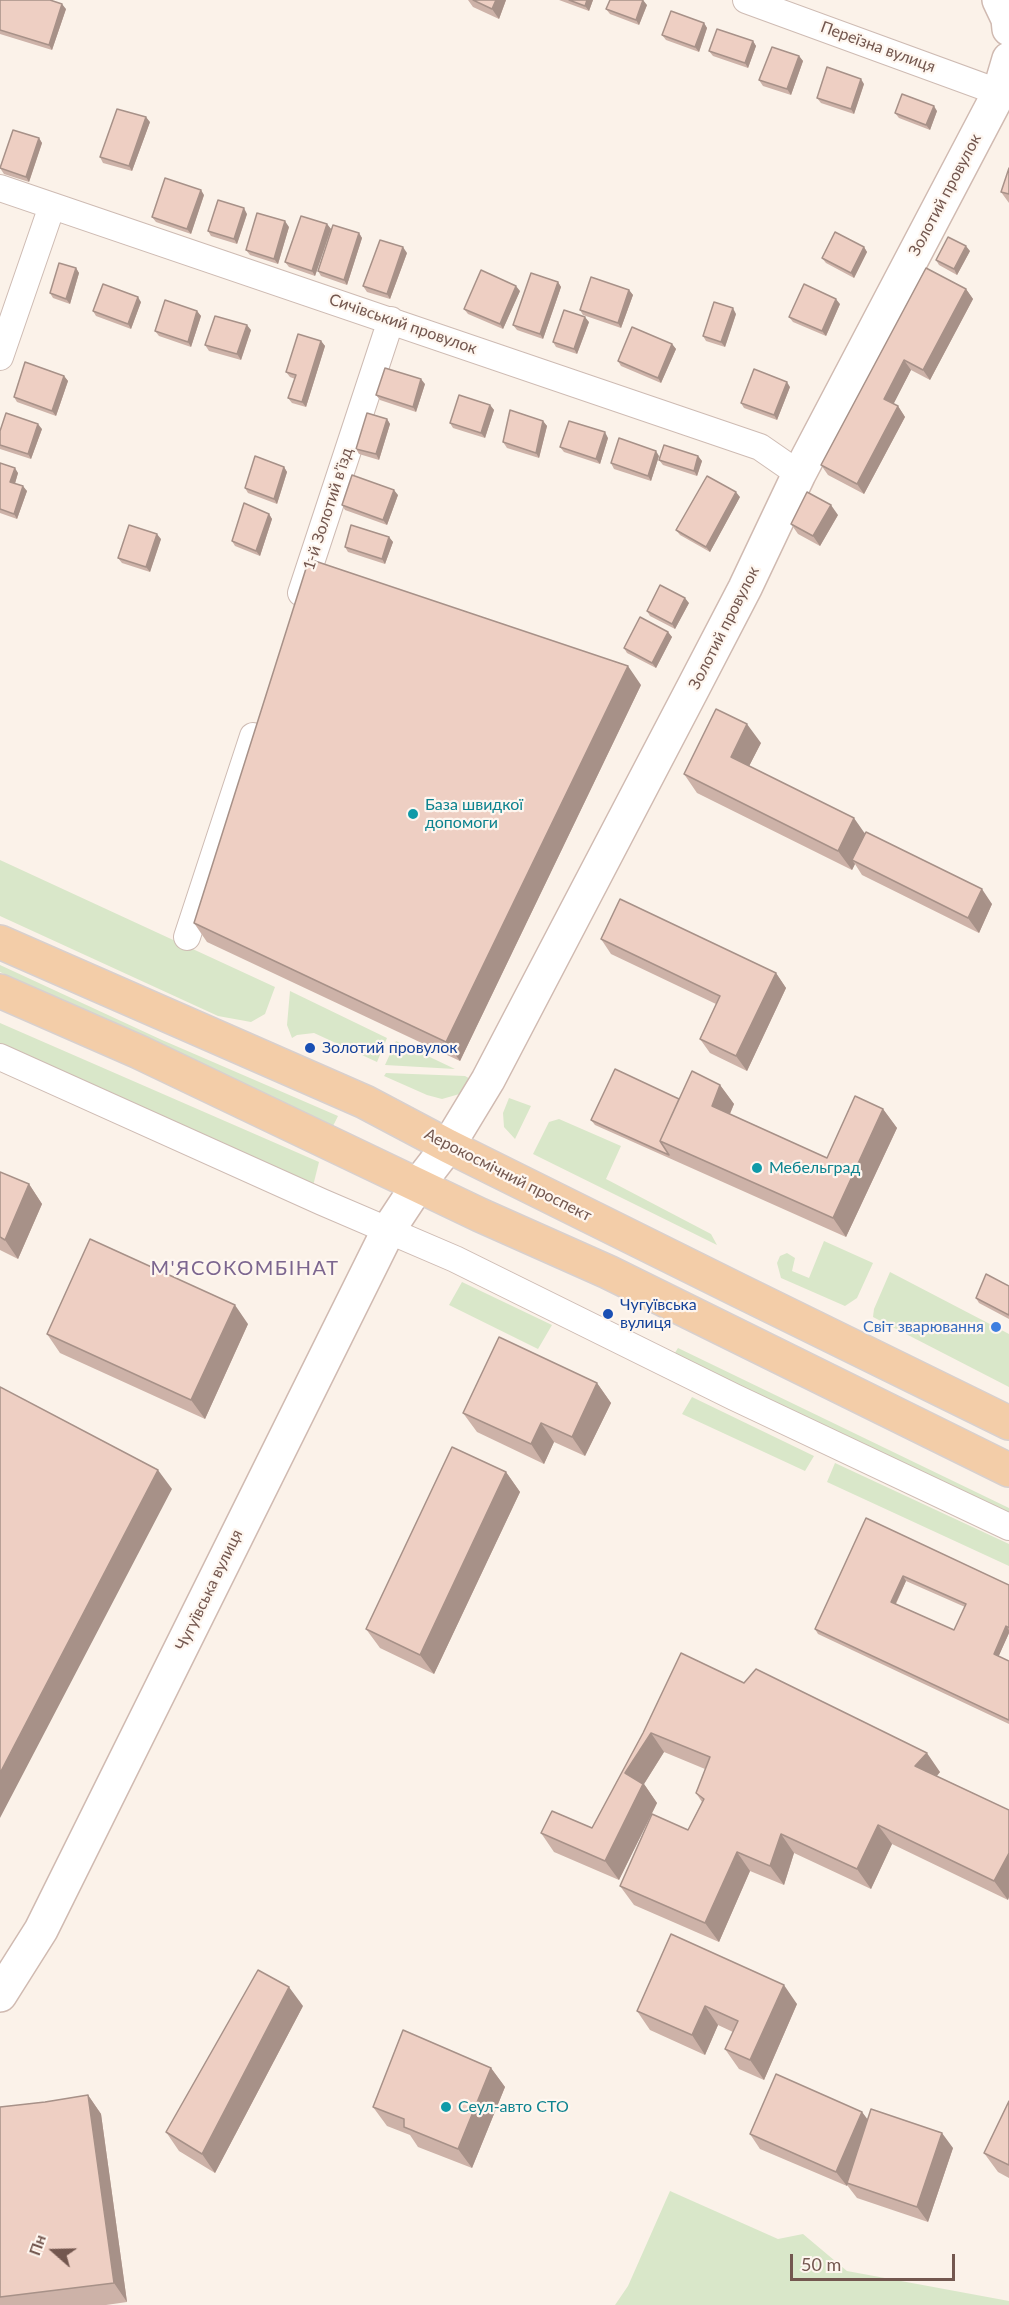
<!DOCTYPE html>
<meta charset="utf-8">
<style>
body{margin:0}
#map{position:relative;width:1009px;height:2305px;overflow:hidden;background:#fbf2e9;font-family:Lato,sans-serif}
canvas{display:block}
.north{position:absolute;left:24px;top:2221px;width:60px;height:60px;-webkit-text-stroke:4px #fef6ef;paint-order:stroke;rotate:290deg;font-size:16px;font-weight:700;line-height:24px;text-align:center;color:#73574f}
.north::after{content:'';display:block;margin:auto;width:21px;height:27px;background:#73574f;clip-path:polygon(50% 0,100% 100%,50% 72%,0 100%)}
.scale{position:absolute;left:790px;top:2254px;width:165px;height:27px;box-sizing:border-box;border:3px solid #73574f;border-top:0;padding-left:8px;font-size:18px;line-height:21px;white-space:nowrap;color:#73574f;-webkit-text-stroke:4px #fef6ef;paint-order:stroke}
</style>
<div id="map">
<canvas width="1009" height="2305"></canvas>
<div class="north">Пн</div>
<div class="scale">50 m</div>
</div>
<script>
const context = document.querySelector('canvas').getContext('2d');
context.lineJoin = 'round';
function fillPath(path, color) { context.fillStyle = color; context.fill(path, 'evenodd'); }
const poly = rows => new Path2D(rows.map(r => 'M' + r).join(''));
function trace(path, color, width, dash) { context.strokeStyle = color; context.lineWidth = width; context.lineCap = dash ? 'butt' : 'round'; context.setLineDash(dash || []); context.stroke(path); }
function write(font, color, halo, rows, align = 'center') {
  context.font = font + ' Lato,sans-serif'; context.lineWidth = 4.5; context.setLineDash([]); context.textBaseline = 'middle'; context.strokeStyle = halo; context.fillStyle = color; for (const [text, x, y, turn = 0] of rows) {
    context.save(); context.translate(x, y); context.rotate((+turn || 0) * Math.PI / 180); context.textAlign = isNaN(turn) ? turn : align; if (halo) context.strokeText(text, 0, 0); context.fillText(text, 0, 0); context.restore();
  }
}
const green = poly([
 [0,860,275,987,265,1014,251,1022,218,1016,0,916],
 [0,965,162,1040,338,1116,333,1126,40,991,0,972],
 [290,991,387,1038,377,1062,314,1033,297,1035,292,1038,287,1025],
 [0,1023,319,1162,313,1186,0,1045],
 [396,1041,455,1069,385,1065],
 [386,1073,465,1076,474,1081,463,1093,442,1099,427,1095,384,1076],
 [509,1098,531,1106,515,1139,504,1127,503,1113],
 [559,1119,621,1146,606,1179,711,1234,717,1245,533,1154,549,1122],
 [824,1241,873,1263,857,1298,845,1306,781,1278,777,1263,780,1256,787,1253,795,1258,792,1271,809,1278],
 [890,1272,1009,1334,1009,1387,873,1317,874,1309],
 [462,1282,552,1325,538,1349,449,1305],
 [678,1348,1009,1508,1009,1521,671,1359],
 [692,1397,814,1456,805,1471,682,1414],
 [835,1463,1009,1544,1009,1566,827,1482],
 [670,2191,778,2239,803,2234,847,2271,1009,2301,1009,2305,615,2305,628,2286]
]);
const street = poly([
 [746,0,1009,96],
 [0,188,760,447,799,474],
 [0,357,52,206],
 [301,593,391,320],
 [187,937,253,736],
 [0,1057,322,1202,455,1259,734,1397,1009,1527]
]);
const secondary = poly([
 [999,0,1008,19,1009,29],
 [0,1995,41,1930,389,1229,418,1185,448,1146,488,1080,692,690,745,588,799,474,999,93,1009,59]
]);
const primary = poly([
 [0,942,365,1102,448,1146,740,1291,1009,1423],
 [0,991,139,1052,480,1215,608,1272,1009,1470]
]);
const wall = poly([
 [0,0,66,9,52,50,0,34],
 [468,0,506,0,499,19,473,7],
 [559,0,593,0,589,11],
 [647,5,639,25,610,14,606,9],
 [704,23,707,28,699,52,666,40,662,35],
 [753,41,756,46,748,68,713,56,709,51],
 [799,56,803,61,791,95,763,86,759,80],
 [864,84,854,114,821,103,817,98],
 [937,111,930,130,899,118,895,113],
 [150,122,132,171,103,163,100,157],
 [39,138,42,143,29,182,4,174,0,168],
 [1009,168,1009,203,1001,192],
 [204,195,191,234,156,222,152,217],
 [247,214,237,244,211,236,208,231],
 [327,224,331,229,315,276,289,267,285,262],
 [289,227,278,264,250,255,246,250],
 [359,233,362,238,347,285,321,276,318,271],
 [864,247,867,252,854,278,826,263,822,258],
 [970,251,957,275,939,265,936,260],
 [407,253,390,299,367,292,363,286],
 [76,268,79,273,70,304,53,298,50,293],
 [926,268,966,289,973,299,930,380,911,370,893,404,898,406,905,417,864,494,828,475,821,465],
 [558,282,561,287,543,339,517,330,513,325],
 [629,290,633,295,621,328,583,315,580,310],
 [520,291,503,329,468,314,464,309],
 [141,302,131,329,96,316,93,311],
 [840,304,826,336,793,322,789,317],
 [197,311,201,316,191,347,159,336,155,331],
 [736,314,725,347,706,341,703,336],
 [589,322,577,354,556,347,553,342],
 [251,330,241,360,209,351,205,345],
 [321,341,325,346,306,407,292,403,288,398,295,379,290,377,286,372],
 [672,344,676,349,661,383,621,366,618,361],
 [64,376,68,381,56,416,17,402,14,397],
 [425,384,416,412,380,400,376,395],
 [790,387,777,420,744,408,741,403],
 [490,405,494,410,485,438,453,428,450,423],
 [387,419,390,424,379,460,359,454,356,449],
 [543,421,547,426,539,458,507,448,503,442],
 [42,429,31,459,0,449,0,431],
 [608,438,600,464,564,452,560,447],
 [659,456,651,481,614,469,611,463],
 [698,456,702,461,697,476,663,465,659,460],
 [0,463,18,473,15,483,27,491,17,519,0,513],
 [284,467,287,472,277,504,248,493,245,488],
 [398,495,387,525,345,510,342,505],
 [740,497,710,552,680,535,676,530],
 [269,514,272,519,260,556,235,546,232,541],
 [838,515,820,546,798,534,791,524],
 [389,537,393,542,385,564,348,552,345,547],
 [161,539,150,572,122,563,118,558],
 [689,603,675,629,650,616,647,611],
 [668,632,672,637,656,668,627,653,624,648],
 [641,685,460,1061,207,942,194,923],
 [761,743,749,766,865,833,992,904,979,933,862,875,855,864,852,870,697,793,684,774],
 [601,939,776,973,786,988,747,1071,710,1053,700,1039,716,1004,611,954],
 [720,1085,734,1104,730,1114,827,1158,883,1109,897,1128,846,1237,595,1125,591,1120,679,1099],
 [0,1172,29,1184,42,1204,18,1259,0,1250],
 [1009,1286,1009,1319,979,1303,976,1298],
 [248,1324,205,1419,60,1353,47,1334],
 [597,1383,611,1403,585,1456,554,1442,544,1464,477,1432,463,1413],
 [506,1472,520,1492,434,1674,380,1648,366,1629],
 [866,1518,1009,1585,1009,1633,998,1657,1009,1661,1009,1724,818,1634,815,1629],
 [906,1581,965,1607,954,1630,896,1604],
 [744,1683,940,1772,937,1776,1009,1810,1009,1897,1008,1900,892,1844,871,1889,794,1853,784,1885,750,1871,719,1942,634,1905,620,1886,688,1830,702,1802,696,1793,705,1769,664,1752,644,1784,657,1803,619,1880,554,1852,541,1833,592,1828,643,1733],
 [671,1934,797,2004,764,2080,739,2069,725,2049,733,2032,718,2025,705,2055,650,2030,637,2011],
 [303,2006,215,2173,179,2151,166,2132],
 [491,2068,505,2087,472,2168,418,2147,410,2135,387,2126,373,2107],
 [88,2095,101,2114,127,2302,106,2305,0,2305,0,2107,45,2102],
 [1009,2101,1009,2178,998,2172,984,2153],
 [862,2112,868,2120,953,2148,928,2222,857,2198,847,2185,847,2186,760,2149,750,2134]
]);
const shadedWall = poly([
 [496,0,506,0,499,19,492,9],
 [587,0,593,0,589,11,585,6],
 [643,0,647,5,639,25,636,20],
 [62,4,66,9,52,50,49,45],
 [704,23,707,28,699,52,695,47],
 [753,41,756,46,748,68,745,63],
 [799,56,803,61,791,95,787,89],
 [861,79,864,84,854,114,851,109],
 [934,106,937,111,930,130,926,125],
 [146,117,150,122,132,171,129,166],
 [39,138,42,143,29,182,26,177],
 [201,190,204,195,191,234,187,229],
 [244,208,247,214,237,244,234,239],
 [285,221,289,227,278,264,274,259],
 [327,224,331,229,315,276,312,271],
 [359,233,362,238,347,285,344,280],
 [966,246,970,251,957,275,954,269],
 [403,247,407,253,390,299,387,294],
 [864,247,867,252,854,278,851,273],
 [76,268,79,273,70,304,66,299],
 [558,282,561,287,543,339,540,334],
 [516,286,520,291,503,329,500,324],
 [966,289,973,299,930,380,923,370],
 [629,290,633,295,621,328,618,323],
 [138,297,141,302,131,329,128,324],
 [836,299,840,304,826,336,822,331],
 [733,308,736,314,725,347,721,342],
 [197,311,201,316,191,347,188,342],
 [585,317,589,322,577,354,574,349],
 [247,325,251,330,241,360,237,354],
 [321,341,325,346,306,407,302,402],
 [672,344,676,349,661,383,658,378],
 [904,360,911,370,891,409,884,399],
 [64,376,68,381,56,416,52,411],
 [421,379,425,384,416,412,413,407],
 [787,382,790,387,777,420,774,415],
 [490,405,494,410,485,438,481,433],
 [898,406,905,417,864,494,857,484],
 [387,419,390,424,379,460,376,454],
 [543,421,547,426,539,458,536,453],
 [38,424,42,429,31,459,28,454],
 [605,432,608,438,600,464,596,459],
 [656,451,659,456,651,481,648,476],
 [698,456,702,461,697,476,694,471],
 [284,467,287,472,277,504,274,499],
 [15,468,18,473,14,487,10,482],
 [23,486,27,491,17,519,14,514],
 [394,490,398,495,387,525,383,520],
 [736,492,740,497,710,552,706,547],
 [831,505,838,515,820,546,813,536],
 [269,514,272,519,260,556,256,551],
 [157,534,161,539,150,572,146,567],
 [389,537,393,542,385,564,382,559],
 [685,598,689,603,675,629,672,624],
 [668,632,672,637,656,668,652,663],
 [628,666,641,685,460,1061,446,1042],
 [747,724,761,743,744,776,731,757],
 [854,818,868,838,852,860,855,864,852,870,838,851],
 [982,889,992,904,979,933,968,918],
 [776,973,786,988,747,1071,736,1056],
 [720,1085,734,1104,725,1125,712,1106],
 [883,1109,897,1128,846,1237,833,1218],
 [29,1184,42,1204,18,1259,5,1240],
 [235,1305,248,1324,205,1419,191,1400],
 [597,1383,611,1403,585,1456,572,1437],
 [541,1423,554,1442,544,1464,531,1444],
 [158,1470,172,1489,0,1818,0,1773],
 [506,1472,520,1492,434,1674,420,1655],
 [903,1576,906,1581,894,1607,891,1602],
 [1006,1626,1009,1630,1009,1633,997,1660,994,1654],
 [651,1733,664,1752,644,1784,657,1803,619,1880,605,1861,625,1773],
 [927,1753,940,1772,929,1785,915,1766],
 [878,1825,892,1844,871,1889,857,1869],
 [781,1834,794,1853,784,1885,770,1866],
 [737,1852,750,1871,719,1942,705,1923],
 [1009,1853,1009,1897,1008,1900,994,1881],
 [784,1985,797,2004,764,2080,750,2060],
 [289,1987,303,2006,215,2173,202,2154],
 [705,2006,718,2025,705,2055,692,2035],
 [491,2068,505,2087,472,2168,458,2149],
 [88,2095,101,2114,127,2302,114,2283],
 [862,2112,873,2127,847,2186,836,2172],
 [942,2133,953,2148,928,2222,917,2207]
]);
const building = poly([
 [0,0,50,0,62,4,49,45,0,30,0,0],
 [473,0,496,0,492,9,473,0],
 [569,0,587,0,585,6,569,0],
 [610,0,643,0,636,20,606,9,610,0],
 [671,11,704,23,695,47,662,35,671,11],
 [717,29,753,41,745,63,709,51,717,29],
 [772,47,799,56,787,89,759,80,772,47],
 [827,67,861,79,851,109,817,98,827,67],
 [902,94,934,106,926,125,895,113,902,94],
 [117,109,146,117,129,166,100,157,117,109],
 [13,130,39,138,26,177,0,168,13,130],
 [1009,168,1009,194,1001,192,1009,168],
 [165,178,201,190,187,229,152,217,165,178],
 [218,200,244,208,234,239,208,231,218,200],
 [257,213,285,221,274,259,246,250,257,213],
 [301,216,327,224,312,271,285,262,301,216],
 [333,225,359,233,344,280,318,271,333,225],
 [835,232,864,247,851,273,822,258,835,232],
 [948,237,966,246,954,269,936,260,948,237],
 [380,240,403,247,387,294,363,286,380,240],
 [59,263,76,268,66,299,50,293,59,263],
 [926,268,966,289,923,370,904,360,884,399,898,406,857,484,821,465,926,268],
 [481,270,516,286,500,324,464,309,481,270],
 [531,273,558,282,540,334,513,325,531,273],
 [591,277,629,290,618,323,580,310,591,277],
 [103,284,138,297,128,324,93,311,103,284],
 [804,284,836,299,822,331,789,317,804,284],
 [165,300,197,311,188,342,155,331,165,300],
 [714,302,733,308,721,342,703,336,714,302],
 [564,310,585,317,574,349,553,342,564,310],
 [215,316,247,325,237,354,205,345,215,316],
 [632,327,672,344,658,378,618,361,632,327],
 [298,334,321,341,302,402,288,398,296,375,286,372,298,334],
 [25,362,64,376,52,411,14,397,25,362],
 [385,368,421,379,413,407,376,395,385,368],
 [754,369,787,382,774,415,741,403,754,369],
 [459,395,490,405,481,433,450,423,459,395],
 [510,410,543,421,536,453,503,442,510,410],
 [6,413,38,424,28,454,0,445,0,431,6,413],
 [367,413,387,419,376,454,356,449,367,413],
 [569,421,605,432,596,459,560,447,569,421],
 [619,438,656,451,648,476,611,463,619,438],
 [664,445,698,456,694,471,659,460,664,445],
 [255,456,284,467,274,499,245,488,255,456],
 [0,463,15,468,10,482,23,486,14,514,0,509,0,463],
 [352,475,394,490,383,520,342,505,352,475],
 [707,476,736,492,706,547,676,530,707,476],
 [807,492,831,505,813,536,791,524,807,492],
 [244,503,269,514,256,551,232,541,244,503],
 [129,525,157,534,146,567,118,558,129,525],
 [351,525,389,537,382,559,345,547,351,525],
 [309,559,628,666,446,1042,194,923,309,559],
 [660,585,685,598,672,624,647,611,660,585],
 [640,617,668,632,652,663,624,648,640,617],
 [716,709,747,724,731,757,854,818,838,851,684,774,716,709],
 [866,832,982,889,968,918,852,860,866,832],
 [620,899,776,973,736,1056,700,1039,720,996,601,939,620,899],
 [615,1069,679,1099,660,1141,669,1155,591,1120,615,1069],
 [692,1071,720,1085,712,1106,827,1158,855,1096,883,1109,833,1218,660,1141,692,1071],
 [0,1172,29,1184,5,1240,0,1237,0,1172],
 [90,1239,235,1305,191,1400,47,1334,90,1239],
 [986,1274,1009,1286,1009,1315,976,1298,986,1274],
 [499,1337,597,1383,572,1437,541,1423,531,1444,463,1413,499,1337],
 [0,1387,158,1470,0,1773,0,1387],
 [452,1447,506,1472,420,1655,366,1629,452,1447],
 [866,1518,1009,1585,1009,1628,1006,1626,994,1654,1009,1661,1009,1720,815,1629,866,1518],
 [903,1576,966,1604,954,1630,891,1602,903,1576],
 [681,1653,744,1683,756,1669,927,1753,915,1766,1009,1810,1009,1853,994,1881,878,1825,857,1869,781,1834,770,1866,737,1852,705,1923,620,1886,652,1814,688,1830,704,1799,696,1793,710,1757,651,1733,625,1773,643,1784,605,1861,541,1833,552,1811,592,1828,643,1733,681,1653],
 [671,1934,784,1985,750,2060,725,2049,738,2021,705,2006,692,2035,637,2011,671,1934],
 [258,1970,289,1987,202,2154,166,2132,258,1970],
 [403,2030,491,2068,458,2149,404,2127,404,2119,373,2107,403,2030],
 [776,2074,862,2112,836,2172,750,2134,776,2074],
 [88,2095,114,2283,0,2297,0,2107,45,2102,88,2095],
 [1009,2101,1009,2165,984,2153,1009,2101],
 [871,2109,942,2133,917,2207,847,2183,871,2109]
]);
const markers = [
 [413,814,6,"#0f9aa8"],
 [310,1048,6,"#1a4fb4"],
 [757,1168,6,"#0f9aa8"],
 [608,1314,6,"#1a4fb4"],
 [996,1327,6,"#3f7fe0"],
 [446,2107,6,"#0f9aa8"]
];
const streetNames = [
 ["Переїзна вулиця",878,47,20],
 ["Золотий провулок",945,195,-62],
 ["Сичівський провулок",403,324,19],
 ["1-й Золотий в’їзд",328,509,-72],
 ["Золотий провулок",724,628,-63],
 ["Аерокосмічний проспект",508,1175,27],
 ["Чугуївська вулиця",209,1590,-64]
];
const cultureNames = [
 ["База швидкої",425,805],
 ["допомоги",425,823],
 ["Мебельград",769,1168],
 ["Сеул-авто СТО",458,2107]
];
const transitNames = [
 ["Золотий провулок",322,1048],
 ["Чугуївська",620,1305],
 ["вулиця",620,1323]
];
const shopNames = [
 ["Світ зварювання",984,1327]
];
const quarterNames = [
 ["М'ЯСОКОМБІНАТ",245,1269]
];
fillPath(green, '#d9e7c9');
trace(street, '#cebbb3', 28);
trace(secondary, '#d0bab1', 36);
trace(primary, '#d8d0ce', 36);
trace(street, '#fff', 26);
trace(secondary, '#fff', 33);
trace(primary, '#f3cda8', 33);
fillPath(wall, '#cdb2a8');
fillPath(shadedWall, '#a79188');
fillPath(building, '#eecfc3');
trace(building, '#a79188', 1.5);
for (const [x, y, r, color] of markers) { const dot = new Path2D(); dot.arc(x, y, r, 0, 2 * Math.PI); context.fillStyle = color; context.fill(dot); trace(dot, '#fef6ef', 2); }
write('16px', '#73574f', '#fef6ef', streetNames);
write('16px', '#0d838f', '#fef6ef', cultureNames, 'left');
write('16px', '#164399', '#fef6ef', transitNames, 'left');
write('16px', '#366cbe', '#fef6ef', shopNames, 'right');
context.letterSpacing = '1.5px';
write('20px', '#7c668f', '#fef6ef', quarterNames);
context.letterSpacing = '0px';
</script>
